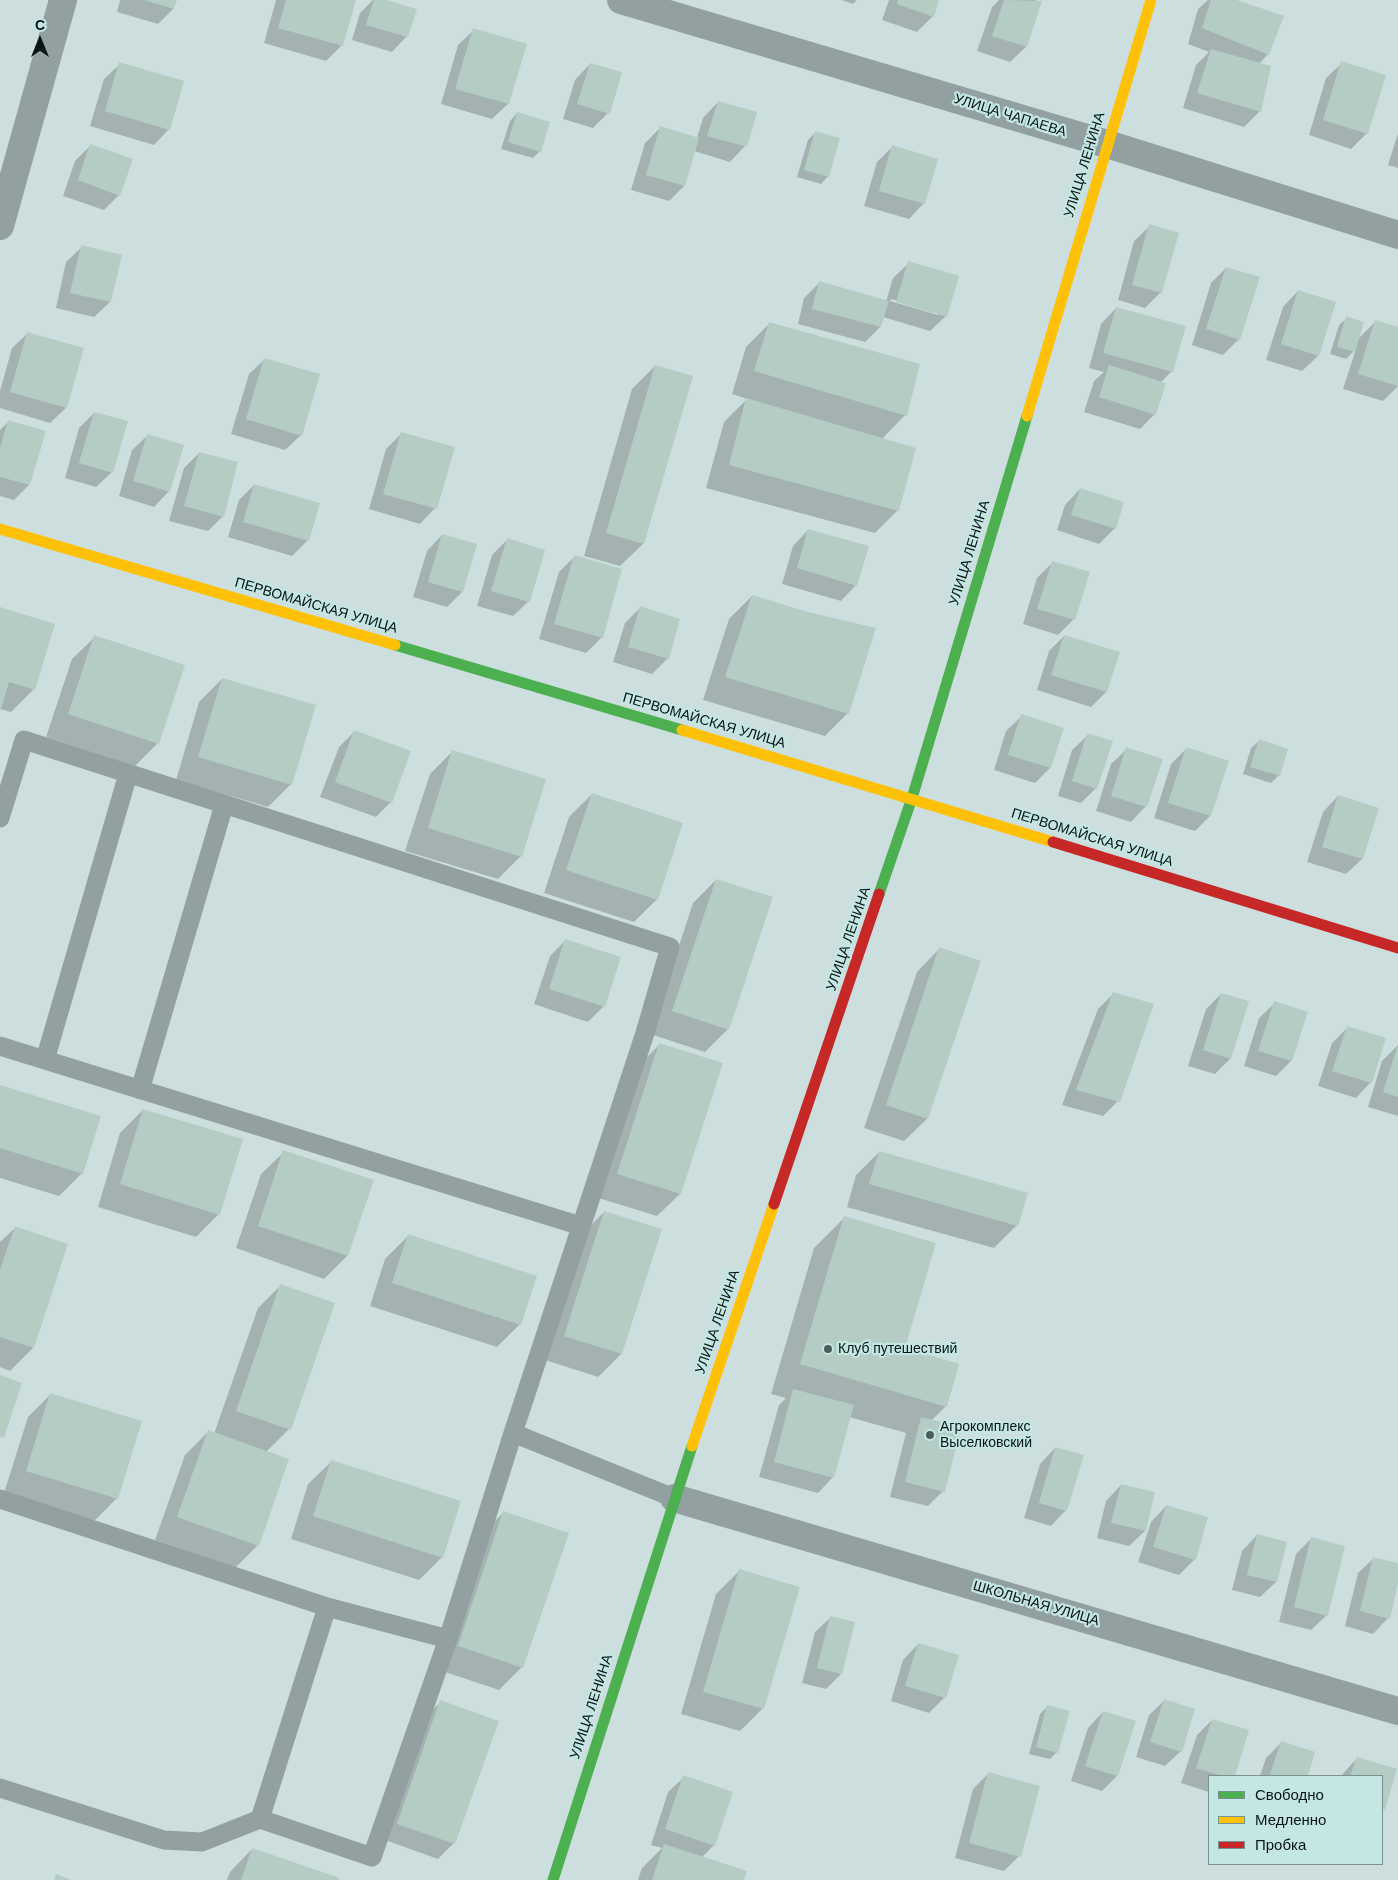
<!DOCTYPE html>
<meta charset="utf-8">
<style>
body{margin:0}
#map{position:relative;width:1398px;height:1880px;overflow:hidden;background:#ccdfde;font-family:"DM Sans",sans-serif}
canvas{display:block}
.legend{position:absolute;left:1208px;top:1775px;width:175px;height:90px;box-sizing:border-box;background:#c4e7e4;border:1px solid #799391;margin:0;padding:6px 9px;list-style:none;font-size:15px;color:#081514}
.legend li{display:flex;align-items:center;gap:10px;height:25px}
.legend b{width:25px;border:1px solid #799391}
.north{position:absolute;left:15px;top:15px;width:50px;height:50px;-webkit-text-stroke:4px #c4e7e4;paint-order:stroke;rotate:0deg;font-size:14px;font-weight:700;line-height:20px;text-align:center;color:#081514}
.north::after{content:'';display:block;margin:auto;width:18px;height:22px;background:#081514;clip-path:polygon(50% 0,100% 100%,50% 72%,0 100%)}
</style>
<div id="map">
<canvas width="1398" height="1880"></canvas>
<ul class="legend">
<li><b style="height:6px;background:#4caf50"></b>Свободно</li>
<li><b style="height:6px;background:#ffc107"></b>Медленно</li>
<li><b style="height:6px;background:#c62828"></b>Пробка</li>
</ul>
<div class="north">С</div>
</div>
<script>
const context = document.querySelector('canvas').getContext('2d');
context.lineJoin = 'round';
function fillPath(path, color) { context.fillStyle = color; context.fill(path, 'evenodd'); }
const poly = rows => new Path2D(rows.map(r => 'M' + r).join(''));
function trace(path, color, width, dash) { context.strokeStyle = color; context.lineWidth = width; context.lineCap = dash ? 'butt' : 'round'; context.setLineDash(dash || []); context.stroke(path); }
function write(font, color, halo, rows, align = 'center') {
  context.font = font + ' "DM Sans",sans-serif'; context.lineWidth = 4.5; context.setLineDash([]); context.textBaseline = 'middle'; context.strokeStyle = halo; context.fillStyle = color; for (const [text, x, y, turn = 0] of rows) {
    context.save(); context.translate(x, y); context.rotate((+turn || 0) * Math.PI / 180); context.textAlign = isNaN(turn) ? turn : align; if (halo) context.strokeText(text, 0, 0); context.fillText(text, 0, 0); context.restore();
  }
}
const shadow = poly([
 [120,0,176,0,173,9,158,24,117,12],
 [276,0,355,0,341,46,326,61,264,43],
 [373,0,383,0,407,36,392,52,352,40,360,13],
 [842,0,857,0,853,4],
 [889,0,938,0,933,16,917,32,882,20],
 [999,0,1034,0,1040,2,1026,47,1010,62,977,51,992,7],
 [1208,0,1233,0,1268,54,1259,64,1260,111,1244,127,1183,108,1196,65,1209,52,1188,44,1198,9],
 [474,30,508,104,492,119,441,104,458,45],
 [1342,63,1367,133,1351,149,1309,135,1326,78],
 [120,64,169,129,154,145,90,126,104,79],
 [590,64,608,113,593,128,563,119,575,80],
 [718,102,745,146,730,162,694,151,684,186,669,201,631,190,645,143,660,128,697,138,703,118],
 [517,113,540,151,533,158,501,149,510,121],
 [815,133,828,176,821,184,797,177,808,140],
 [1398,133,1398,168,1388,165],
 [91,145,119,195,104,210,63,196,75,161],
 [892,147,924,203,909,219,864,206,877,162],
 [1150,226,1161,292,1145,308,1118,300,1134,241],
 [82,247,121,255,110,302,94,317,56,308,66,262],
 [909,263,946,316,930,331,883,317,880,327,865,342,798,324,804,298,820,282,886,302,893,278],
 [891,299,938,313,938,315,890,301],
 [1226,268,1239,339,1223,355,1192,345,1211,283],
 [1298,291,1334,303,1318,356,1302,371,1266,360,1283,307],
 [1116,308,1172,371,1161,382,1155,414,1140,429,1084,412,1094,381,1104,372,1089,368,1101,324],
 [1347,318,1358,339,1376,321,1398,328,1398,386,1383,401,1343,389,1356,349,1346,359,1330,354,1339,325],
 [769,324,905,415,882,439,898,510,875,533,706,488,724,422,747,399,732,394,746,347],
 [28,333,66,408,50,423,0,408,0,391,12,348],
 [265,359,301,435,285,450,231,434,249,374],
 [655,366,643,544,620,566,584,556,632,389],
 [94,413,112,472,96,487,65,478,79,428],
 [8,422,29,485,14,500,0,496,0,430],
 [402,433,435,508,420,524,369,509,386,449],
 [148,435,169,491,154,507,119,496,132,450],
 [199,453,223,516,208,531,169,521,184,468],
 [254,485,318,504,307,541,292,556,228,537,239,500],
 [1080,489,1115,528,1099,544,1057,530,1065,505],
 [808,530,856,585,841,601,782,584,793,546],
 [442,535,462,592,447,607,413,597,427,551],
 [507,540,529,601,513,616,477,606,492,555],
 [574,557,602,637,586,653,539,639,559,572],
 [1053,562,1088,573,1073,620,1058,635,1023,624,1037,578],
 [752,596,808,613,848,713,825,736,703,700,729,619],
 [0,608,54,625,33,690,11,712,0,709],
 [640,608,668,658,652,674,613,662,625,623],
 [1064,636,1118,653,1106,692,1091,707,1037,690,1049,651],
 [95,637,158,743,135,766,46,737,72,659],
 [222,679,291,784,268,807,176,780,199,702],
 [1022,716,1062,728,1050,768,1035,783,994,770,1006,731],
 [355,731,391,802,376,817,320,797,339,747],
 [1088,735,1096,788,1081,803,1058,796,1072,750],
 [1259,741,1279,775,1271,783,1243,774,1251,748],
 [1127,749,1146,806,1131,822,1096,811,1111,764],
 [1186,749,1210,816,1195,831,1154,818,1171,764],
 [453,751,521,856,498,879,405,851,430,774],
 [592,794,657,899,634,922,544,893,569,817],
 [1338,796,1377,809,1362,859,1346,874,1307,862,1323,812],
 [716,880,728,1029,705,1052,650,1034,693,903],
 [565,941,604,1006,588,1022,534,1004,550,956],
 [939,949,980,962,927,1119,904,1141,864,1128,917,972],
 [1114,993,1118,1101,1103,1116,1062,1105,1098,1009],
 [1221,994,1230,1059,1215,1074,1188,1066,1206,1009],
 [1275,1003,1307,1013,1291,1061,1276,1076,1244,1066,1259,1018],
 [1347,1028,1371,1082,1356,1098,1318,1086,1332,1043],
 [660,1044,680,1194,657,1216,595,1197,637,1067],
 [1398,1045,1398,1116,1368,1107,1382,1061],
 [0,1086,82,1173,59,1196,0,1178],
 [143,1110,219,1214,196,1237,98,1207,120,1133],
 [284,1152,347,1256,324,1279,236,1248,261,1174],
 [879,1152,1017,1225,994,1248,847,1207,856,1175],
 [604,1212,660,1230,621,1354,598,1377,542,1359,581,1235],
 [844,1218,904,1349,946,1406,931,1421,943,1491,928,1506,890,1497,906,1433,849,1417,833,1477,818,1493,759,1477,779,1405,786,1398,771,1394,814,1248],
 [15,1228,66,1245,33,1348,10,1371,0,1367,0,1242],
 [408,1236,520,1324,497,1347,370,1306,385,1259],
 [281,1285,289,1429,266,1452,258,1545,235,1568,155,1540,185,1455,208,1432,214,1434,258,1308],
 [51,1394,117,1498,94,1521,4,1493,28,1417],
 [1055,1448,1066,1510,1051,1526,1024,1518,1040,1464],
 [331,1462,442,1557,419,1580,291,1539,308,1484],
 [1121,1485,1145,1531,1129,1546,1097,1538,1106,1501],
 [1166,1506,1195,1559,1179,1575,1138,1562,1151,1522],
 [504,1512,522,1667,499,1690,436,1669,481,1535],
 [1257,1535,1286,1543,1276,1582,1260,1597,1232,1590,1242,1551],
 [1311,1539,1327,1615,1311,1630,1279,1622,1296,1554],
 [1374,1558,1398,1564,1398,1579,1388,1618,1373,1634,1345,1626,1358,1573],
 [739,1571,763,1708,740,1731,681,1714,716,1594],
 [831,1617,854,1622,841,1674,826,1689,802,1683,815,1632],
 [918,1644,945,1697,929,1713,891,1701,903,1660],
 [1165,1700,1181,1751,1165,1766,1136,1757,1149,1715],
 [441,1702,454,1843,438,1859,382,1839,425,1717],
 [1048,1706,1057,1752,1050,1759,1029,1754,1040,1714],
 [1103,1712,1117,1776,1102,1791,1071,1781,1088,1728],
 [1212,1720,1248,1731,1234,1776,1209,1776,1209,1792,1181,1783,1197,1735],
 [1282,1742,1314,1752,1306,1776,1260,1776,1266,1758],
 [1357,1758,1396,1770,1382,1811,1382,1776,1341,1776],
 [989,1773,1019,1856,1004,1871,955,1858,973,1789],
 [684,1777,714,1845,701,1858,742,1880,638,1880,642,1868,662,1848,651,1845,668,1792],
 [252,1849,338,1880,227,1880,230,1872]
]);
const building = poly([
 [144,0,177,0,174,9],
 [286,0,356,0,343,46,278,28],
 [374,0,387,0,417,9,408,37,366,25],
 [898,0,939,0,934,17,897,4],
 [1004,0,1042,1,1027,47,992,36],
 [1211,0,1237,0,1284,16,1269,55,1202,28],
 [473,28,527,44,509,104,455,89],
 [1211,49,1271,66,1261,112,1197,93],
 [1341,61,1386,75,1368,134,1323,120],
 [119,62,184,81,170,130,105,111],
 [590,63,622,72,610,114,577,104],
 [718,101,757,112,747,147,707,136],
 [517,112,550,122,541,152,508,142],
 [660,126,699,138,685,186,646,175],
 [815,131,840,138,829,177,804,170],
 [90,144,133,159,120,196,78,180],
 [892,145,938,159,925,204,879,191],
 [1149,224,1179,233,1162,293,1132,285],
 [81,245,122,255,111,302,70,293],
 [908,261,959,276,947,317,896,302],
 [1226,267,1260,277,1240,340,1206,329],
 [819,281,889,301,881,327,812,309],
 [1298,290,1336,302,1319,356,1281,344],
 [1116,307,1186,326,1173,372,1103,353],
 [1346,316,1364,322,1355,352,1337,347],
 [1375,320,1398,327,1398,386,1358,374],
 [769,322,920,364,907,416,754,371],
 [27,332,84,348,67,408,10,392],
 [264,358,320,374,302,436,246,419],
 [655,365,693,376,644,544,606,533],
 [1109,365,1166,383,1156,415,1099,397],
 [746,398,916,448,899,511,729,465],
 [94,412,128,421,113,473,79,463],
 [8,420,46,431,30,485,0,477,0,448],
 [401,432,455,447,437,509,383,494],
 [147,434,184,445,170,492,133,481],
 [199,452,238,462,224,517,184,506],
 [254,484,320,503,309,541,243,522],
 [1080,488,1124,502,1116,529,1071,515],
 [808,529,869,546,857,586,797,568],
 [442,534,477,544,463,592,428,582],
 [507,538,545,550,530,602,491,591],
 [574,555,622,569,603,638,554,624],
 [1052,561,1090,572,1075,620,1037,609],
 [752,595,808,612,876,628,849,714,725,677],
 [640,606,680,619,669,659,628,647],
 [0,607,55,624,35,690,9,682,0,712],
 [94,635,185,665,159,744,68,714],
 [1064,635,1120,652,1107,692,1051,675],
 [222,678,316,705,292,785,198,757],
 [1021,714,1064,728,1051,768,1008,755],
 [354,730,411,751,392,803,335,782],
 [1087,733,1113,741,1097,789,1072,781],
 [1259,739,1288,749,1280,776,1250,767],
 [1126,747,1163,759,1147,807,1111,796],
 [1186,747,1229,761,1211,816,1168,803],
 [452,750,546,779,522,857,428,828],
 [592,793,683,823,658,900,566,870],
 [1338,795,1379,808,1363,859,1322,847],
 [716,879,773,897,729,1030,672,1011],
 [565,939,621,957,605,1007,549,989],
 [939,947,981,961,928,1119,886,1105],
 [1113,992,1154,1004,1120,1102,1076,1090],
 [1221,993,1249,1001,1231,1059,1203,1050],
 [1274,1001,1308,1012,1292,1061,1258,1051],
 [1347,1026,1386,1038,1372,1083,1332,1071],
 [659,1043,723,1063,681,1194,617,1174],
 [1398,1044,1398,1097,1383,1092],
 [0,1085,101,1116,83,1174,0,1148],
 [143,1109,243,1139,220,1215,120,1184],
 [283,1150,374,1180,348,1256,258,1226],
 [879,1151,1028,1193,1018,1226,869,1184],
 [604,1211,662,1229,622,1354,564,1336],
 [844,1216,936,1243,905,1348,959,1364,947,1407,800,1364],
 [15,1226,68,1244,34,1348,0,1337,0,1270],
 [408,1234,537,1276,521,1325,392,1283],
 [280,1284,335,1303,291,1430,236,1411],
 [0,1375,22,1383,4,1438,0,1437],
 [793,1389,854,1405,834,1478,774,1462],
 [50,1393,142,1421,118,1499,26,1471],
 [921,1417,961,1427,945,1492,905,1482],
 [208,1430,289,1459,259,1546,177,1517],
 [1055,1447,1084,1455,1067,1511,1039,1503],
 [331,1460,461,1501,443,1558,313,1516],
 [1121,1484,1155,1492,1146,1531,1111,1523],
 [1166,1505,1208,1517,1196,1560,1153,1547],
 [503,1511,569,1533,523,1668,458,1646],
 [1257,1534,1287,1542,1277,1582,1247,1575],
 [1311,1537,1345,1546,1328,1616,1294,1607],
 [1373,1557,1398,1563,1398,1584,1390,1619,1360,1611],
 [739,1569,800,1587,764,1709,703,1692],
 [830,1616,855,1622,842,1674,817,1668],
 [918,1643,959,1655,946,1698,905,1686],
 [1164,1699,1195,1709,1182,1752,1150,1742],
 [440,1700,499,1721,455,1844,397,1824],
 [1047,1705,1070,1711,1058,1753,1036,1747],
 [1103,1711,1136,1721,1118,1776,1085,1766],
 [1212,1719,1249,1730,1235,1776,1223,1776,1196,1768],
 [1281,1741,1315,1752,1308,1776,1275,1776,1270,1775],
 [1357,1757,1397,1769,1385,1810,1382,1809,1382,1776,1350,1776],
 [988,1772,1040,1786,1021,1857,969,1843],
 [683,1775,733,1792,715,1846,665,1829],
 [664,1844,747,1871,744,1880,652,1880],
 [252,1848,340,1878,339,1880,241,1880],
 [56,1874,72,1880,54,1880]
]);
const lane = poly([
 [0,818,24,740,670,947,645,1033,513,1433],
 [0,1046,581,1226],
 [45,1060,128,774],
 [140,1090,224,805],
 [0,1499,327,1607,448,1639],
 [0,1788,164,1840,202,1842,260,1819,327,1607],
 [260,1819,372,1857,448,1639,513,1433,674,1498]
]);
const street = poly([
 [621,0,1107,144,1398,235],
 [0,226,63,0],
 [674,1498,1398,1711]
]);
const fast = poly([
 [395,645,682,730],
 [879,894,912,798,1027,416],
 [553,1880,692,1446]
]);
const slow = poly([
 [1027,416,1151,0],
 [0,529,395,645],
 [682,730,1053,842],
 [692,1446,774,1204]
]);
const jam = poly([
 [1053,842,1398,948],
 [774,1204,879,894]
]);
const markers = [
 [828,1349,5,"#4d5c5b"],
 [930,1435,5,"#4d5c5b"]
];
const streetNames = [
 ["УЛИЦА ЧАПАЕВА",1010,116,17],
 ["УЛИЦА ЛЕНИНА",1085,165,-73],
 ["УЛИЦА ЛЕНИНА",970,553,-73],
 ["ПЕРВОМАЙСКАЯ УЛИЦА",316,606,16],
 ["ПЕРВОМАЙСКАЯ УЛИЦА",704,721,16],
 ["ПЕРВОМАЙСКАЯ УЛИЦА",1092,838,17],
 ["УЛИЦА ЛЕНИНА",849,939,-71],
 ["УЛИЦА ЛЕНИНА",718,1322,-71],
 ["ШКОЛЬНАЯ УЛИЦА",1036,1604,16],
 ["УЛИЦА ЛЕНИНА",592,1707,-72]
];
const poiNames = [
 ["Клуб путешествий",838,1349],
 ["Агрокомплекс",940,1427],
 ["Выселковский",940,1443]
];
fillPath(shadow, '#0003');
fillPath(building, '#b5ccc4');
trace(lane, '#93a0a2', 19);
trace(street, '#93a0a2', 28);
trace(fast, '#4caf50', 11);
trace(slow, '#ffc107', 11);
trace(jam, '#c62828', 11);
for (const [x, y, r, color] of markers) { const dot = new Path2D(); dot.arc(x, y, r, 0, 2 * Math.PI); context.fillStyle = color; context.fill(dot); trace(dot, '#c4e7e4', 2); }
write('14px', '#081514', '#c4e7e4', streetNames);
write('14px', '#081514', '#c4e7e4', poiNames, 'left');
</script>
